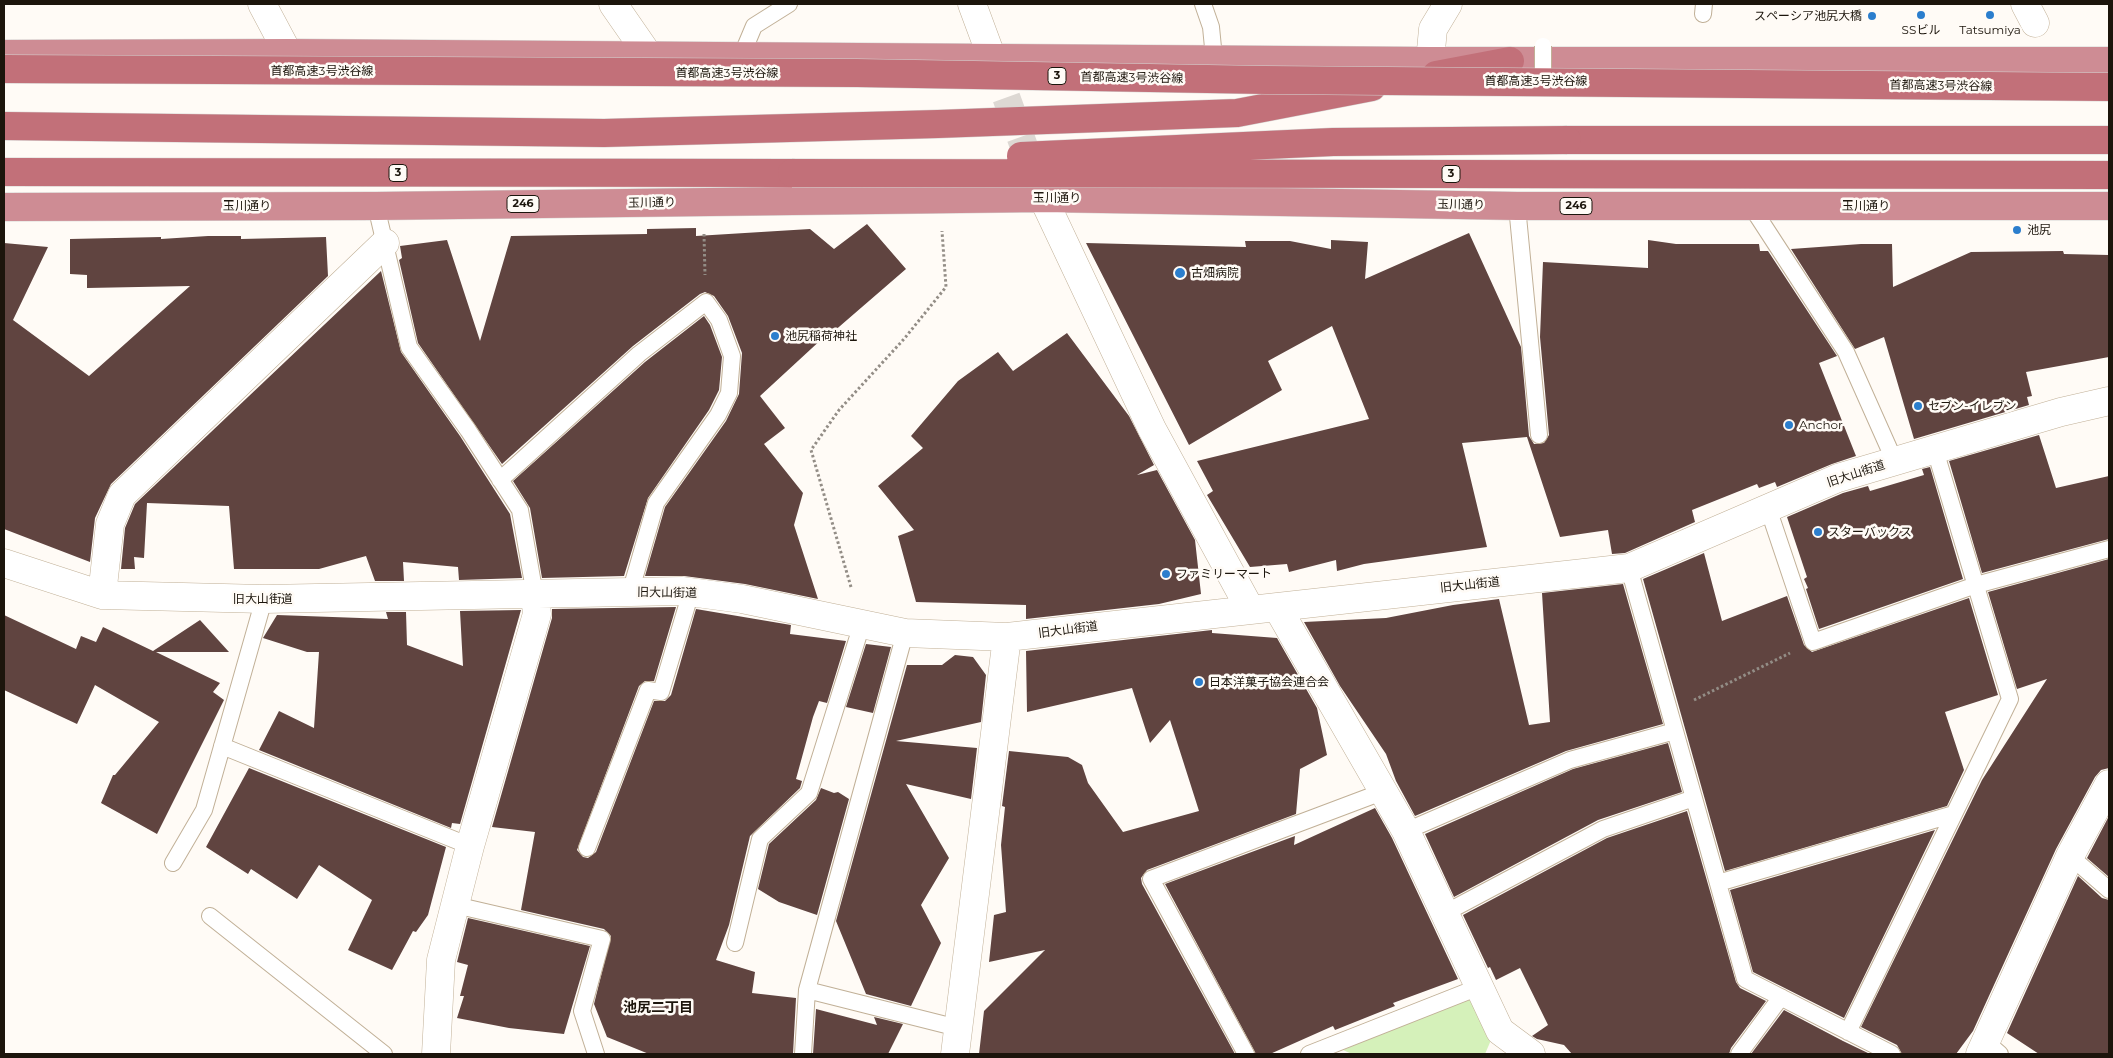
<!DOCTYPE html>
<meta charset="utf-8">
<style>
body{margin:0}
#map{position:relative;width:2113px;height:1058px;overflow:hidden;background:#fffbf6;font-family:Montserrat,sans-serif}
canvas{display:block}
.frame{position:absolute;inset:0;border:5px solid #1c150c;pointer-events:none}
</style>
<div id="map">
<canvas width="2113" height="1058"></canvas>
<div class="frame"></div>
</div>
<script>
const context = document.querySelector('canvas').getContext('2d');
context.lineJoin = 'round';
function fillPath(path, color) { context.fillStyle = color; context.fill(path, 'evenodd'); }
const poly = rows => new Path2D(rows.map(r => 'M' + r).join(''));
function trace(path, color, width, dash) { context.strokeStyle = color; context.lineWidth = width; context.lineCap = dash ? 'butt' : 'round'; context.setLineDash(dash || []); context.stroke(path); }
function write(font, color, halo, rows, align = 'center') {
  context.font = font + ' Montserrat,"Noto Sans JP",sans-serif'; context.lineWidth = 5; context.setLineDash([]); context.textBaseline = 'middle'; context.strokeStyle = halo; context.fillStyle = color; for (const [text, x, y, turn = 0] of rows) {
    context.save(); context.translate(x, y); context.rotate((+turn || 0) * Math.PI / 180); context.textAlign = isNaN(turn) ? turn : align; if (halo) context.strokeText(text, 0, 0); context.fillText(text, 0, 0); context.restore();
  }
}
const green = poly([
 [1472,997,1494,1033,1485,1054,1352,1054,1343,1050]
]);
const building = poly([
 [867,224,906,269,825,339,824,337,760,396,785,428,764,444,803,493,794,525,818,599,745,584,684,576,645,576,665,507,726,421,739,394,742,353,728,316,714,296,705,292,700,294,633,346,502,464,418,343,399,260,402,258,400,246,447,240,480,341,511,236,647,234,647,229,696,228,696,236,810,229,834,249],
 [1469,233,1521,347,1529,436,1534,444,1544,443,1549,435,1540,337,1543,262,1648,268,1648,240,1676,244,1759,244,1760,251,1768,251,1837,356,1819,363,1856,456,1832,464,1777,487,1775,482,1759,488,1757,484,1692,510,1695,522,1625,553,1612,554,1608,530,1560,537,1527,437,1462,443,1487,547,1364,564,1337,571,1336,560,1289,572,1287,564,1250,567,1207,495,1213,491,1197,461,1369,419,1332,326,1268,361,1282,390,1189,445,1086,243,1246,247,1245,241,1290,241,1331,249,1331,240,1368,242,1365,279],
 [208,236,241,236,241,239,326,237,328,276,111,484,95,518,90,562,4,529,4,243,48,247,13,320,89,376,190,286,87,288,87,275,70,274,70,239,161,237,161,239],
 [1861,244,1892,244,1893,287,1971,252,2063,251,2064,254,2109,255,2109,357,2026,372,2032,396,2027,397,2029,405,1914,439,1884,337,1855,349,1791,249],
 [381,271,401,352,460,436,510,514,522,578,459,580,458,567,403,562,404,581,375,581,366,556,319,569,234,569,229,506,147,503,144,558,134,557,135,569,121,569,125,528,135,504],
 [704,316,710,325,722,357,719,390,709,410,648,498,624,576,542,578,530,508,513,481,645,362],
 [1067,333,1129,416,1154,465,1137,475,1157,470,1195,540,1201,594,1159,604,1026,619,1026,605,916,602,898,536,914,530,878,486,923,448,911,436,958,381,998,352,1013,371],
 [2039,435,2056,488,2109,476,2109,539,1982,573,1949,461],
 [1930,467,1963,579,1819,629,1806,589,1808,588,1804,579,1807,577,1787,517,1843,493,1868,486,1870,491,1924,475,1922,469],
 [1704,553,1722,621,1787,596,1804,645,1812,652,1969,598,1998,695,1945,712,1964,770,1947,806,1725,871,1643,579],
 [2109,559,2109,768,2101,770,2095,777,2056,849,1973,1031,1956,1054,1902,1054,1897,1045,1861,1027,1982,780,2047,679,2017,689,1988,592],
 [1623,584,1663,724,1566,751,1415,816,1396,781,1386,754,1340,686,1304,622,1386,618,1453,605,1499,599,1529,725,1550,722,1542,593],
 [676,607,654,681,645,681,639,686,577,850,583,857,588,858,596,852,654,701,665,701,671,695,696,609,791,625,790,634,846,641,827,703,819,701,813,717,796,779,802,781,800,788,750,836,729,925,716,960,755,972,752,993,796,998,793,1054,649,1054,607,1037,594,1004,611,936,604,929,521,910,535,832,492,827,552,618,552,609],
 [521,610,460,824,452,823,451,828,259,750,279,711,314,728,319,652,307,652,263,638,277,615,388,619,386,612,406,612,407,645,463,666,460,611],
 [4,615,76,649,81,636,96,642,103,627,153,651,200,620,229,652,156,652,220,683,213,692,224,700,157,834,101,803,113,775,115,775,159,722,95,685,77,724,4,690],
 [1212,630,1212,633,1277,638,1317,708,1327,755,1300,769,1296,814,1147,870,1141,878,1142,884,1235,1054,979,1054,984,1011,1045,950,989,962,994,915,1006,912,1001,845,1005,807,1002,806,1009,751,1068,757,1082,765,1088,783,1123,832,1199,811,1170,720,1150,743,1132,688,1027,712,1026,651],
 [866,644,891,647,873,713,846,707],
 [955,655,973,657,986,675,981,722,896,741,977,748,971,799,906,784,949,858,921,905,941,943,911,1006,866,994,836,921,907,665,942,665],
 [1668,743,1682,792,1598,820,1454,897,1425,834,1573,769],
 [249,768,446,847,428,915,416,932,413,931,392,970,348,950,372,900,319,865,297,899,251,869,248,874,206,847],
 [821,788,834,793,838,792,849,799,817,915,779,902,758,889,769,844,816,800],
 [1375,808,1392,838,1458,979,1393,1003,1395,1006,1335,1030,1333,1026,1270,1054,1256,1054,1165,884,1295,836,1294,845],
 [1687,811,1736,982,1740,988,1766,1001,1731,1048,1729,1054,1572,1054,1564,1045,1537,1039,1532,1036,1548,1025,1520,968,1496,980,1490,967,1488,968,1463,915,1607,838],
 [2109,816,2109,877,2087,858],
 [1935,830,1844,1018,1753,972,1730,890],
 [2078,876,2102,898,2109,900,2109,1054,2039,1054,2007,1033],
 [468,918,590,946,564,1034,509,1028,457,1018,464,996,460,996,468,965,457,962],
 [816,1009,877,1025,874,1017,903,1024,888,1054,813,1054],
 [1784,1010,1843,1041,1870,1054,1751,1054]
]);
const tertiaryTunnel = poly([
 [992,58,1035,177]
]);
const path = poly([
 [704,234,705,275],
 [851,587,811,450,839,410,904,339,946,287,942,231],
 [1694,700,1790,653]
]);
const service = poly([
 [1203,4,1211,27,1214,58],
 [1703,14,1704,4],
 [741,57,754,26,789,4],
 [376,206,409,347,468,430,520,510,535,595],
 [1517,206,1539,435],
 [1751,206,1846,352,1895,462],
 [500,480,639,354,706,302,719,320,732,356,729,393,718,415,656,503,630,593],
 [1768,508,1813,642,1976,585,2109,549],
 [1629,568,1745,979,1892,1054],
 [222,746,470,846],
 [1406,831,1570,760,1675,731],
 [587,848,648,690,661,692,691,592],
 [2070,856,2109,890],
 [173,863,204,810,264,599],
 [1718,883,1954,814],
 [455,905,602,939,582,1011,596,1054],
 [1445,913,1603,829,1694,798],
 [210,916,384,1054],
 [735,943,760,839,809,793,862,624],
 [807,990,958,1028],
 [1848,1032,2010,699,1935,450],
 [1985,1041,2000,1054],
 [803,1054,807,990,905,633],
 [1246,1054,1151,879,1382,792],
 [1309,1054,1479,987],
 [1739,1054,1781,997]
]);
const minor = poly([
 [262,4,288,53],
 [613,4,649,56],
 [2025,4,2035,23],
 [1430,61,1433,29,1448,4],
 [1043,198,1152,429,1250,609],
 [4,563,102,595,264,599,682,591,742,599,905,633,1007,637,1629,568,1838,478,2061,412,2109,401],
 [102,595,110,524,122,495,385,243],
 [1277,607,1406,831,1500,1031,1531,1054],
 [436,1054,441,960,470,846,537,614,535,595],
 [955,1054,1007,637],
 [1980,1054,2070,856,2109,784]
]);
const tertiary = poly([
 [972,4,992,58]
]);
const trunk = poly([
 [4,54,288,53,1430,61,2109,61],
 [4,207,376,206,1043,198,1517,206,2109,206]
]);
const motorway = poly([
 [1436,75,1510,61],
 [4,126,604,133,938,124,1237,113,1372,87],
 [1567,140,2109,140],
 [4,172,792,173]
]);
const serviceBridge = poly([
 [1543,46,1543,81]
]);
const motorwayBridge = poly([
 [4,69,857,73,1266,80,2109,87],
 [1021,156,1333,142,1567,140],
 [792,173,2109,175]
]);
const markers = [
 [1921,15,5,"#2b7ecd"],
 [1990,15,5,"#2b7ecd"],
 [1872,16,5,"#2b7ecd"],
 [2017,230,5,"#2b7ecd"],
 [1180,273,6,"#2b7ecd"],
 [775,336,5,"#2b7ecd"],
 [1918,406,5,"#2b7ecd"],
 [1789,425,5,"#2b7ecd"],
 [1818,532,5,"#2b7ecd"],
 [1166,574,5,"#2b7ecd"],
 [1199,682,5,"#2b7ecd"]
];
const shields = [
 [1057,76,18],
 [398,173,18],
 [1451,174,18],
 [523,204,32],
 [1576,206,32]
];
const shieldNames = [
 ["3",1057,76],
 ["3",398,173],
 ["3",1451,174],
 ["246",523,204],
 ["246",1576,206]
];
const poiNames = [
 ["スペーシア池尻大橋",1862,16,"right"],
 ["SSビル",1921,30,"center"],
 ["Tatsumiya",1990,30,"center"],
 ["池尻",2027,230],
 ["古畑病院",1191,273],
 ["池尻稲荷神社",785,336],
 ["セブン-イレブン",1928,406],
 ["Anchor",1799,425],
 ["スターバックス",1828,532],
 ["ファミリーマート",1176,574],
 ["日本洋菓子協会連合会",1209,682]
];
const streetNames = [
 ["首都高速3号渋谷線",322,71],
 ["首都高速3号渋谷線",727,73],
 ["首都高速3号渋谷線",1132,78,1],
 ["首都高速3号渋谷線",1536,81],
 ["首都高速3号渋谷線",1941,86,1],
 ["玉川通り",1057,198],
 ["玉川通り",652,203,-1],
 ["玉川通り",1461,205,1],
 ["玉川通り",247,206],
 ["玉川通り",1866,206],
 ["旧大山街道",1856,474,-18],
 ["旧大山街道",1470,585,-6],
 ["旧大山街道",667,593,1],
 ["旧大山街道",263,599],
 ["旧大山街道",1068,630,-7]
];
const neighbourhoodNames = [
 ["池尻二丁目",658,1008]
];
fillPath(green, '#d5f1ba');
fillPath(building, '#604440');
trace(tertiaryTunnel, '#ddd8d3', 28, [28, 14]);
trace(service, '#c1b097', 18);
trace(minor, '#c1b097', 29);
trace(tertiary, '#c1b097', 29);
trace(trunk, '#d6d5d3', 29);
trace(motorway, '#d6d5d3', 29);
trace(path, '#938d86', 3, [2.5, 2.5]);
trace(service, '#fff', 16);
trace(minor, '#fff', 28);
trace(tertiary, '#fff', 28);
trace(trunk, '#ce8c94', 28);
trace(motorway, '#c27079', 28);
trace(serviceBridge, '#c1b097', 18, []);
trace(motorwayBridge, '#d6d5d3', 29, []);
trace(serviceBridge, '#fff', 16);
trace(motorwayBridge, '#c27079', 28);
for (const [x, y, r, color] of markers) { const dot = new Path2D(); dot.arc(x, y, r, 0, 2 * Math.PI); context.fillStyle = color; context.fill(dot); trace(dot, '#fffbf6', 2); }
for (const [x, y, w] of shields) { const box = new Path2D(); box.roundRect(x - w / 2, y - 8.5, w, 17, 4); context.fillStyle = '#fffbf6'; context.fill(box); trace(box, '#1c150c', 1); }
write('bold 11px', '#1c150c', null, shieldNames);
write('12px', '#1c150c', '#fffbf6', poiNames, 'left');
write('12px', '#1c150c', '#fffbf6', streetNames);
write('bold 14px', '#1c150c', '#fffbf6', neighbourhoodNames);
</script>
